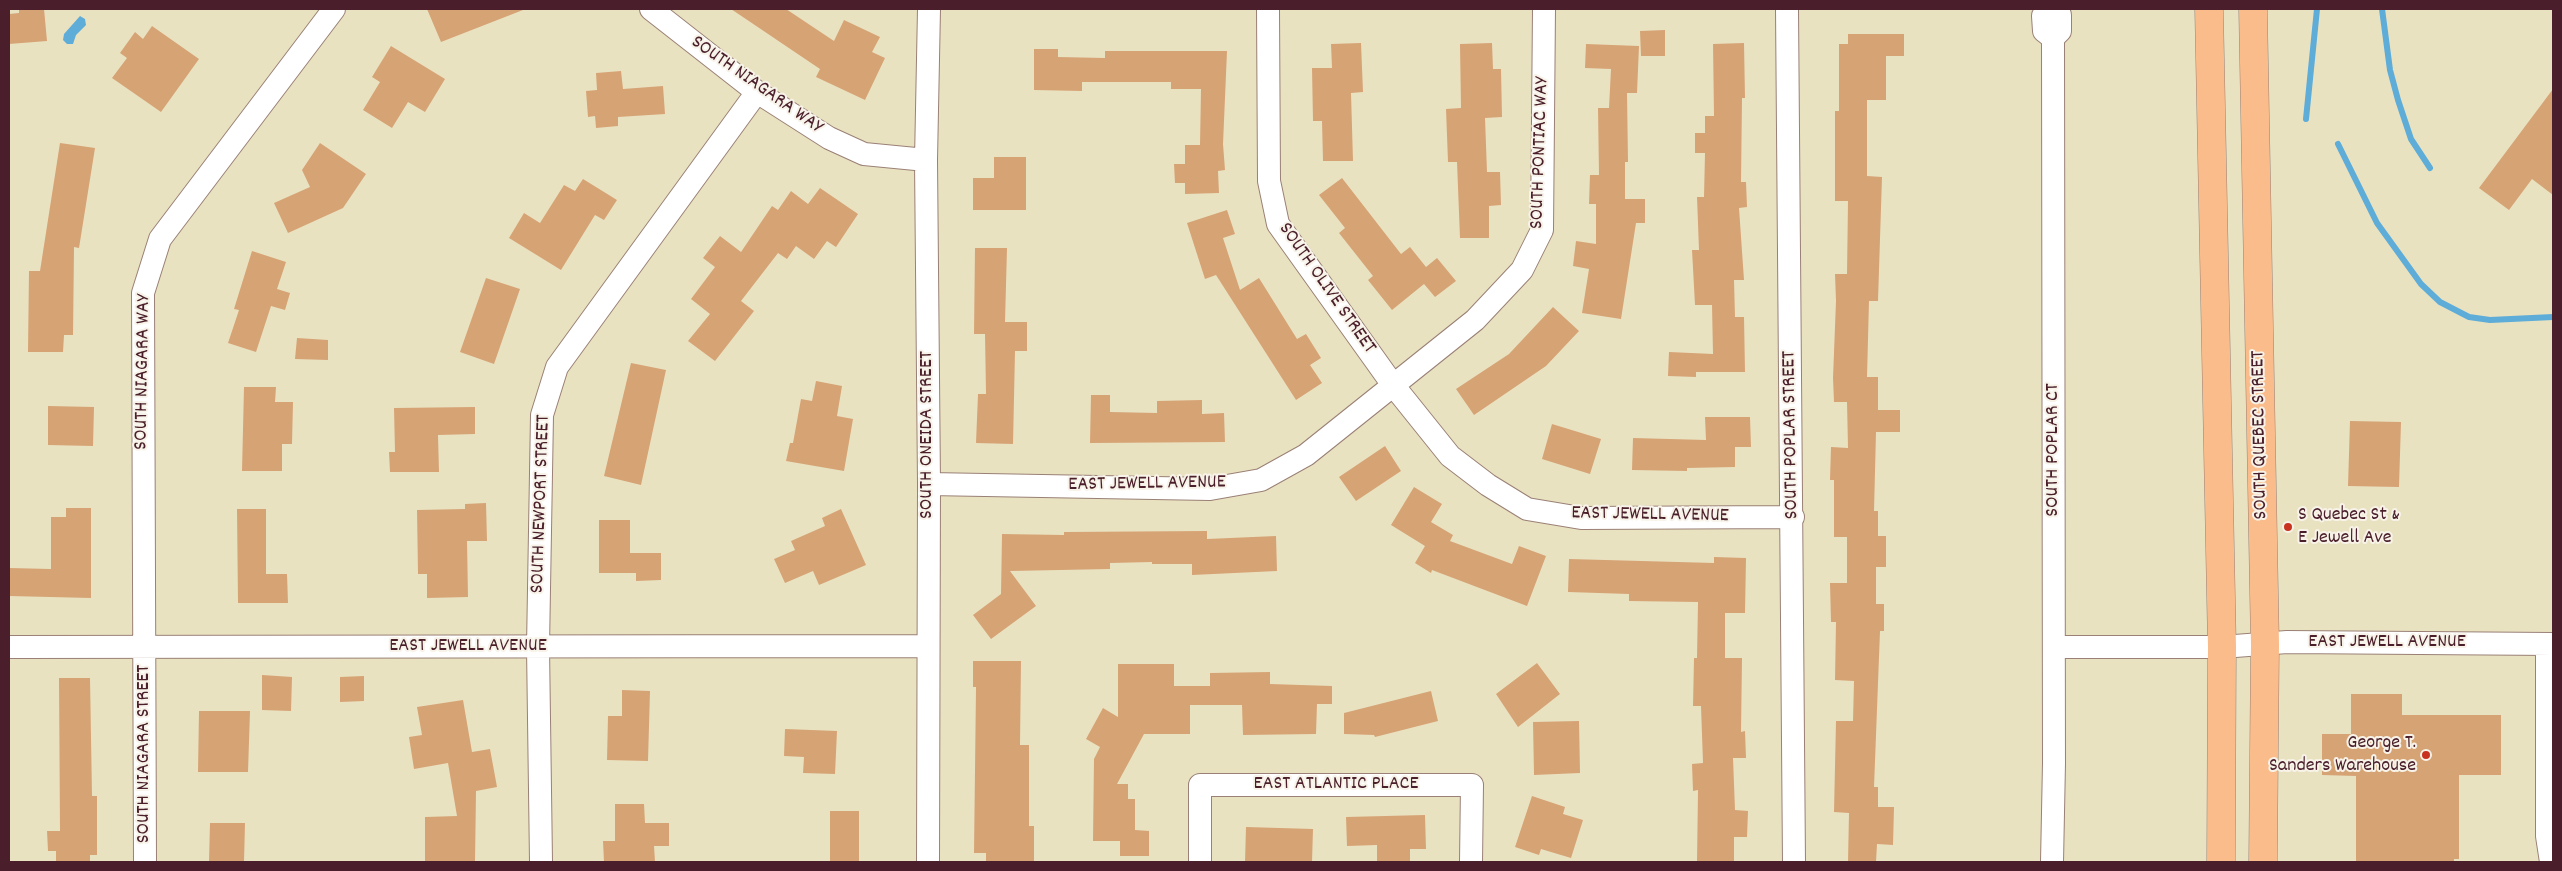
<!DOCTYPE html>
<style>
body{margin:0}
#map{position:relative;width:2562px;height:871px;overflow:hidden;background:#e9e2c1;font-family:Dekko,sans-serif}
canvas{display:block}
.frame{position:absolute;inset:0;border:10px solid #4a1f2b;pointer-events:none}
</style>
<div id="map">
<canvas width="2562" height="871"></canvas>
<div class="frame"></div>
</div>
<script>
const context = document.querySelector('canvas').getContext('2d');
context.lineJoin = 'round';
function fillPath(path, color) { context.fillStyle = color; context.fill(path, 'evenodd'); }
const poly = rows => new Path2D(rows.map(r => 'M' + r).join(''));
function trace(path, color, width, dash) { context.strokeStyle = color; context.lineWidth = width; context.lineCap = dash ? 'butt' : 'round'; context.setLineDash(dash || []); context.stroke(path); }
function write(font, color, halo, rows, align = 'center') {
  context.font = font + ' Dekko,sans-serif'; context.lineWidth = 4; context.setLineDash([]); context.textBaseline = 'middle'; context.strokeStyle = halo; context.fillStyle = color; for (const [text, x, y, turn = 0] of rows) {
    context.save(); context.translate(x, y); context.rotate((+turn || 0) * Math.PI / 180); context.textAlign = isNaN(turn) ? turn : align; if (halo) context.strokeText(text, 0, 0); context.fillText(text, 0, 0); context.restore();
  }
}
const water = poly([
 [80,16,85,19,86,25,76,35,73,44,67,44,63,40,64,34]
]);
const stream = poly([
 [2382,9,2390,70,2398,100,2411,139,2430,168],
 [2306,119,2317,9],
 [2338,144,2377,223,2421,284,2440,302,2469,317,2490,320,2553,317]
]);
const building = poly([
 [19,9,44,9,47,41,9,44,9,14,19,13],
 [427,9,523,9,523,10,441,42],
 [731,9,786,9,834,41,844,20,880,37,872,52,885,58,865,100,816,77,820,69],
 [152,26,199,59,161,112,112,78,127,58,120,53,135,32,143,39],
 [1665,30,1665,56,1641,56,1640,31],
 [1848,34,1904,34,1904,56,1886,56,1886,100,1867,100,1867,176,1882,177,1878,301,1869,301,1867,377,1878,377,1878,410,1900,410,1900,432,1876,432,1874,511,1878,511,1878,536,1886,536,1886,567,1876,567,1876,604,1884,604,1884,631,1880,631,1874,787,1878,787,1878,807,1894,807,1893,845,1877,844,1876,862,1848,862,1849,813,1834,812,1836,721,1853,721,1854,681,1835,680,1836,622,1831,622,1830,583,1847,583,1847,537,1834,537,1834,480,1830,480,1831,447,1848,448,1847,402,1834,402,1833,378,1836,301,1835,274,1847,274,1848,201,1835,201,1835,111,1839,111,1839,44,1848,44],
 [1361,43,1363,92,1351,93,1353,161,1323,161,1322,121,1313,121,1312,68,1332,68,1331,44],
 [1492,43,1493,69,1501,69,1502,117,1485,118,1487,172,1500,172,1501,205,1489,206,1489,238,1460,238,1457,162,1448,162,1446,109,1461,108,1460,44],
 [1744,43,1745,98,1742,98,1741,182,1746,182,1747,207,1739,208,1744,280,1734,280,1735,317,1744,317,1745,372,1696,372,1696,377,1668,376,1669,352,1713,354,1712,305,1695,305,1692,250,1699,250,1697,197,1704,197,1705,153,1695,153,1695,133,1705,133,1705,116,1714,116,1713,44],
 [1586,44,1639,46,1637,93,1627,93,1628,162,1625,162,1625,199,1645,199,1645,223,1636,223,1621,319,1582,313,1589,269,1573,266,1576,241,1596,244,1596,204,1589,204,1590,175,1599,175,1598,108,1609,108,1611,69,1585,68],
 [391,46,445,79,425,112,408,102,392,128,363,110,380,82,372,77],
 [1034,49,1058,49,1058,57,1105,58,1105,51,1227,51,1223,144,1225,170,1218,171,1219,193,1185,194,1185,183,1175,183,1174,164,1185,164,1185,145,1200,145,1201,89,1171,89,1171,82,1082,82,1082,91,1034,90],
 [621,71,623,89,663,86,665,114,618,117,618,126,596,128,595,116,588,117,586,91,597,90,596,73],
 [2553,89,2553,195,2532,179,2509,210,2479,188],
 [60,143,95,148,79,248,74,247,73,335,64,335,63,352,28,352,29,271,40,271],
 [320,143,366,174,343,208,288,233,274,203,310,187,302,170],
 [994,157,1026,157,1026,210,973,210,973,178,994,178],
 [1342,178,1401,254,1410,247,1426,267,1437,258,1456,281,1435,297,1424,284,1392,310,1368,280,1373,276,1339,233,1345,228,1319,195],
 [583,179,617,200,604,220,595,215,561,270,509,238,524,213,540,223,564,185,575,191],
 [820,188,858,214,836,247,827,241,814,259,796,246,787,259,778,253,741,301,754,311,715,361,688,341,710,314,691,299,715,267,703,258,720,236,741,252,772,206,778,210,791,191,808,204],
 [1227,210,1235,234,1223,238,1240,290,1259,278,1297,339,1306,334,1321,358,1310,365,1322,383,1296,400,1216,275,1205,279,1187,223],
 [975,248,1007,248,1005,322,1027,322,1027,351,1015,351,1013,444,976,443,978,394,986,394,985,334,974,334],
 [252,251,286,262,277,289,290,293,285,310,271,306,256,352,228,343,239,310,234,309],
 [486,278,520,289,494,364,460,352],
 [1553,307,1579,331,1546,366,1474,415,1456,389,1509,354],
 [297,338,328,340,328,360,295,359],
 [631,363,666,370,641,485,604,476],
 [816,381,842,386,837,416,853,419,844,471,786,461,790,443,793,443,801,399,812,401],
 [244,387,276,387,275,402,293,402,292,444,282,444,282,471,242,471],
 [1091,395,1110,395,1110,412,1157,413,1157,401,1202,400,1202,414,1224,413,1225,442,1090,443],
 [48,406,94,407,93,446,48,445],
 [475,407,475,434,438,435,439,472,390,472,389,452,395,452,394,408],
 [1705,417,1750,417,1751,447,1735,447,1735,467,1687,468,1687,471,1632,470,1633,438,1706,440],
 [2350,421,2401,422,2399,487,2348,486],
 [1552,424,1601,439,1590,474,1542,459],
 [1385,446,1401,471,1356,501,1339,477],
 [1414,487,1442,504,1431,522,1453,535,1450,541,1512,564,1519,546,1546,556,1527,606,1432,570,1431,573,1415,563,1425,546,1391,525],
 [486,503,487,541,467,541,468,597,427,598,427,574,418,574,417,510,465,509,465,504],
 [66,508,91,508,91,598,9,596,9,568,51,569,51,517,66,517],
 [237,509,266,509,266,574,287,574,288,603,238,603],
 [841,509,866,565,819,585,813,571,785,583,774,559,795,550,791,541,825,526,822,518],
 [599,520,630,520,630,553,661,553,661,580,636,581,636,573,599,573],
 [1207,531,1207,539,1276,536,1277,571,1192,575,1192,564,1152,564,1152,562,1110,563,1110,569,1010,571,1036,606,991,639,973,615,1001,594,1002,534,1064,535,1064,532],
 [1714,557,1746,558,1745,613,1725,613,1725,658,1742,658,1741,732,1745,731,1746,758,1733,758,1735,810,1748,811,1747,837,1734,837,1734,862,1697,862,1698,790,1693,791,1692,764,1703,763,1701,706,1693,706,1694,658,1697,658,1698,602,1629,601,1629,594,1568,592,1569,559,1714,563],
 [973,661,1021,661,1020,745,1029,745,1029,826,1034,826,1034,862,986,862,986,853,974,853,976,687,973,687],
 [1537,663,1560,694,1518,727,1496,694],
 [1118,664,1174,664,1174,686,1210,686,1210,673,1270,672,1270,684,1332,686,1332,704,1317,704,1316,734,1243,735,1242,705,1190,705,1190,734,1144,734,1117,784,1128,784,1128,799,1135,799,1135,830,1149,831,1149,856,1120,856,1120,841,1093,841,1094,759,1100,747,1086,739,1103,708,1118,717],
 [262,675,292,677,291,711,262,710],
 [364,676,364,701,340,702,340,677],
 [59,678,90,678,92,796,97,796,97,855,90,855,90,862,56,862,56,851,48,851,47,831,60,831],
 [622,690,650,691,648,761,607,760,608,716,622,716],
 [1431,691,1438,721,1375,737,1374,735,1344,734,1344,713],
 [2351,694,2402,694,2402,715,2501,715,2501,775,2459,775,2459,859,2454,859,2454,862,2356,862,2356,776,2322,775,2322,734,2351,734],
 [463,700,472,752,490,749,497,787,476,791,475,862,425,862,425,817,457,816,448,763,414,769,409,737,422,735,417,707],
 [199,711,250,711,248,772,198,772],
 [1579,721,1580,773,1534,775,1533,722],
 [785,729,837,731,835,774,803,773,804,757,784,756],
 [1532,796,1565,807,1563,814,1583,820,1571,858,1541,849,1539,855,1515,847],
 [615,804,644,804,645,823,669,823,669,846,654,846,655,862,604,862,603,841,615,841],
 [830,811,859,811,859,862,830,862],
 [1425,815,1426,849,1410,849,1410,862,1377,862,1377,845,1347,846,1346,817],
 [210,823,245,823,244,862,209,862],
 [1246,827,1313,829,1312,862,1245,862]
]);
const minor = poly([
 [651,9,757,92,829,138,864,154,926,160],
 [1268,9,1269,181,1278,224,1393,385,1450,456,1488,485,1527,509,1581,518,1793,517],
 [1787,9,1794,862],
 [2052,9,2060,15,2060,31,2053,38,2044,31,2043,16,2052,9],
 [929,484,1210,489,1261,480,1306,455,1475,320,1522,270,1542,230,1544,9],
 [2547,644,2547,836,2551,862],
 [9,647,928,646],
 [2054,647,2222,647,2287,642,2553,644],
 [145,862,143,293,160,239,334,9],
 [541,862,538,647,542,415,557,367,757,92],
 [928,862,929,484,926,160,929,9],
 [1200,862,1200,785,1472,785,1471,862],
 [2052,862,2054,763,2053,38]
]);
const major = poly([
 [2209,9,2222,647,2221,862],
 [2253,9,2265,645,2263,862]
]);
const markers = [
 [2288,527,5,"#c8321e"],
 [2426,755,5,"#c8321e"]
];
const streetNames = [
 ["SOUTH NIAGARA WAY",756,86,35],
 ["SOUTH PONTIAC WAY",1541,153,-88],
 ["SOUTH OLIVE STREET",1326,289,55],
 ["SOUTH NIAGARA WAY",144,372,-89],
 ["SOUTH ONEIDA STREET",928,435,-90],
 ["SOUTH POPLAR STREET",1792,435,-91],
 ["SOUTH QUEBEC STREET",2261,435,-91],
 ["SOUTH POPLAR CT",2054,450,-90],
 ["EAST JEWELL AVENUE",1147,485,-1],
 ["SOUTH NEWPORT STREET",542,504,-88],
 ["EAST JEWELL AVENUE",1650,516,1],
 ["EAST JEWELL AVENUE",2387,643],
 ["EAST JEWELL AVENUE",468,647],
 ["SOUTH NIAGARA STREET",145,754,-90],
 ["EAST ATLANTIC PLACE",1336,785]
];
const poiNames = [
 ["S Quebec St &",2298,516],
 ["E Jewell Ave",2298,539],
 ["George T.",2416,744,"right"],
 ["Sanders Warehouse",2416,767,"right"]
];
fillPath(water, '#5eacd8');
trace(stream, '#5eacd8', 6);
fillPath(building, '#d6a375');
trace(minor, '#9a8076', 24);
trace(major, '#9a8076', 29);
trace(minor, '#fff', 22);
trace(major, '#f9bc8a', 28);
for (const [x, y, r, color] of markers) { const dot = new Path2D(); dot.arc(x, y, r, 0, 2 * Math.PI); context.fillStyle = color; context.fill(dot); trace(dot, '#f7f3e8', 2); }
write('20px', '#4a1f2b', '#f7f3e8', streetNames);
write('20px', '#4a1f2b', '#f7f3e8', poiNames, 'left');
</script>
